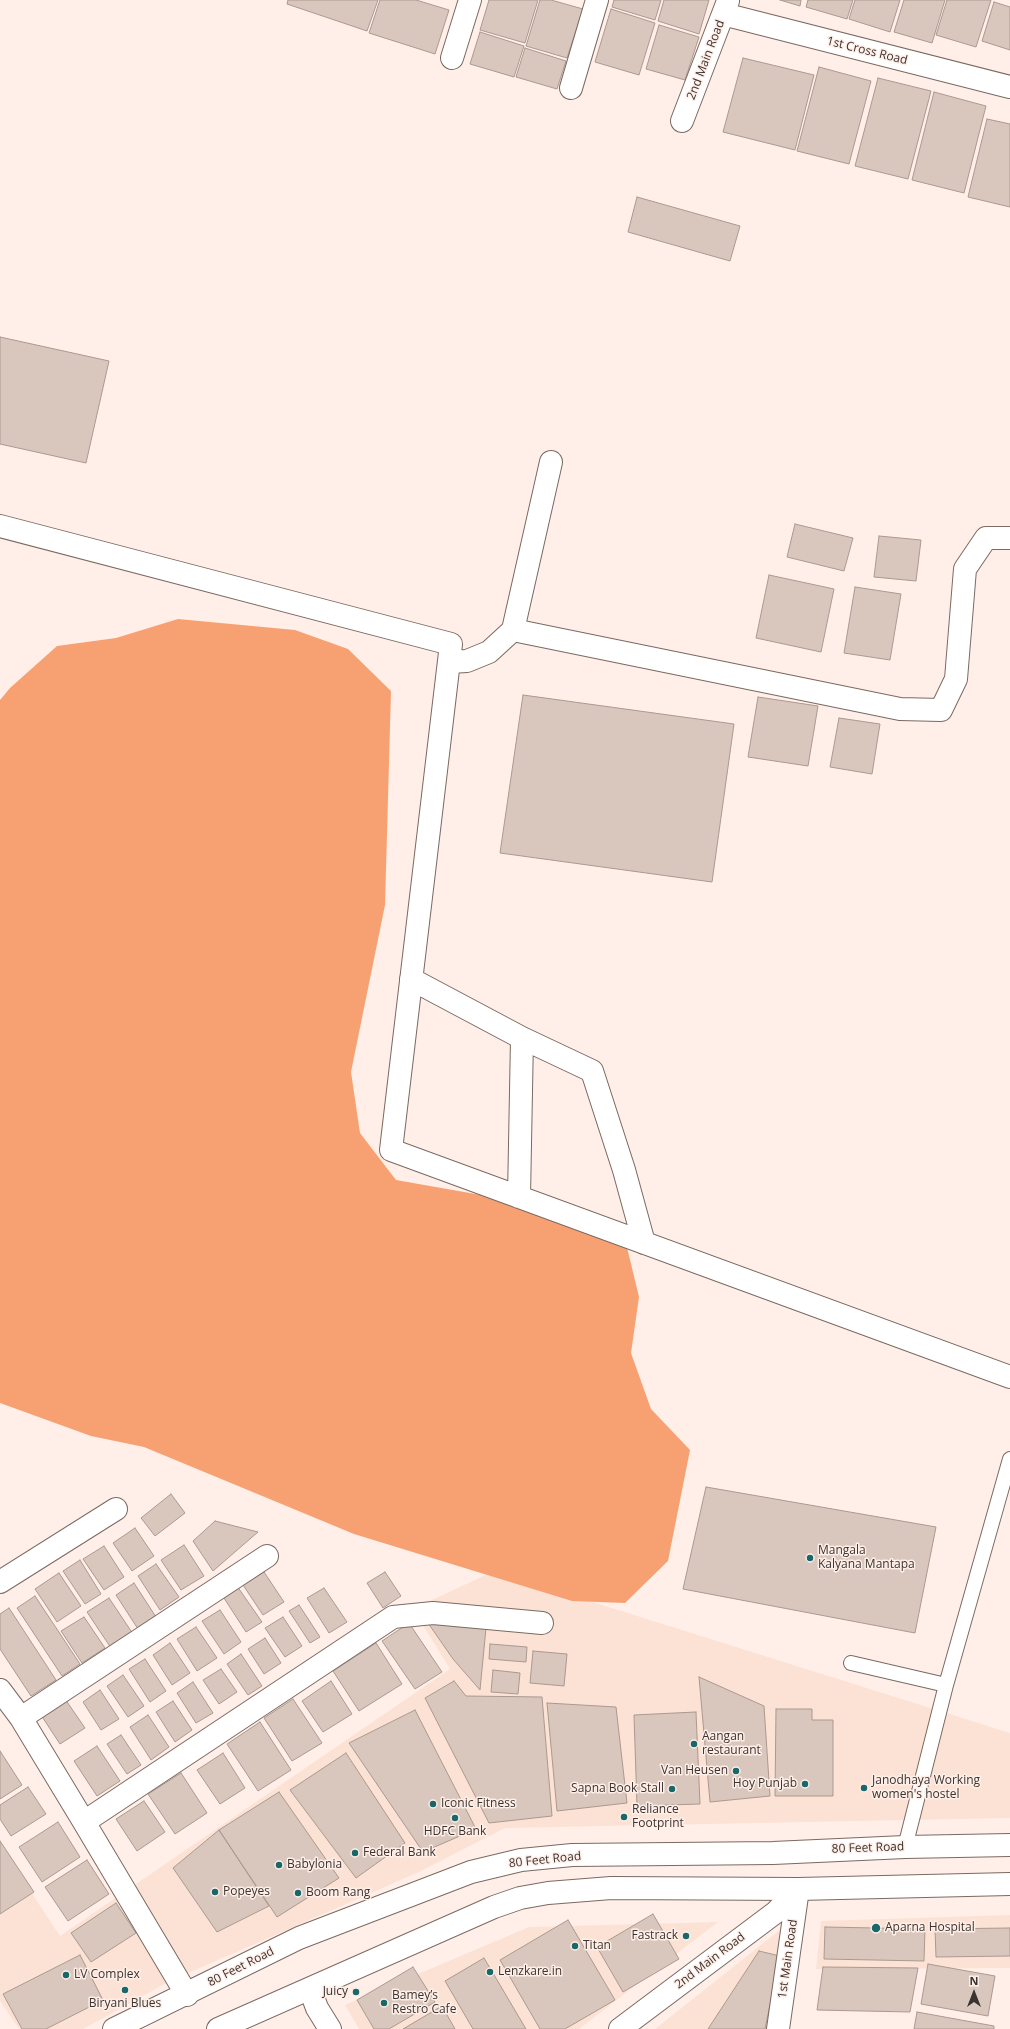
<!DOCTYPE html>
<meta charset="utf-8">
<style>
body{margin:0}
#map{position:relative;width:1010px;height:2029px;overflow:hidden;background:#ffefe8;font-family:"Open Sans",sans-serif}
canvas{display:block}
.north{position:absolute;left:954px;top:1973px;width:40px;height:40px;-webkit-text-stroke:3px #ffefe8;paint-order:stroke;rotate:0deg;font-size:11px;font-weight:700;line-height:16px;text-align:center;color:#3a332f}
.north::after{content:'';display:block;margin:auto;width:14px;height:18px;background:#3a332f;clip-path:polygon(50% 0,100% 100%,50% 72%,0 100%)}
</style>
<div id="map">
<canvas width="1010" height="2029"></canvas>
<div class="north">N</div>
</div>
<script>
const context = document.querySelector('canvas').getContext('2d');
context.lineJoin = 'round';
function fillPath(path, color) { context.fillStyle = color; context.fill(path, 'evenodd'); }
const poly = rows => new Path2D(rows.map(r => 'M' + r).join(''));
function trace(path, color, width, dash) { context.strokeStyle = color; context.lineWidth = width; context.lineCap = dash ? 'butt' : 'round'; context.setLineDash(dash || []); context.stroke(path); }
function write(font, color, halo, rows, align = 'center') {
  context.font = font + ' "Open Sans",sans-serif'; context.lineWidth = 3; context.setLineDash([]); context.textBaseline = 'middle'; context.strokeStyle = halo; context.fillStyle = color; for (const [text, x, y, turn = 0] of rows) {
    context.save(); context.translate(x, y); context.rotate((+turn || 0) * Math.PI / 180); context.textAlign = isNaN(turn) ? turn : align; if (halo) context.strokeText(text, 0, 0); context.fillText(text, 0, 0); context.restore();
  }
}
const built = poly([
 [494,1571,1010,1733,1010,1818,505,1828,419,1872,170,1981,83,2029,19,2029,0,2001,0,1845,60,1936,450,1669,413,1609],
 [1010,1915,1010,1968,816,1969,821,1921],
 [718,1922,579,2029,359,2029,345,2005,529,1927],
 [781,1929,766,2029,655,2029]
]);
const forest = poly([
 [178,619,295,630,348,649,391,691,385,905,351,1072,360,1133,396,1180,572,1211,625,1239,639,1297,631,1353,651,1409,690,1450,668,1561,625,1603,572,1601,354,1534,144,1447,91,1436,0,1403,0,700,10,688,57,646,116,638]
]);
const building = poly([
 [288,0,378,0,367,31,287,4,288,0],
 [380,0,416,0,449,10,435,54,369,33,380,0],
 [489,0,538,0,525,43,480,30,489,0],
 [540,0,551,0,583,9,567,58,526,46,540,0],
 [614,0,661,0,655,20,612,7,614,0],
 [664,0,709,0,699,34,658,21,664,0],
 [780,0,801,0,800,6,780,0],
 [808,0,853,0,847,19,806,7,808,0],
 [855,0,900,0,890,32,849,19,855,0],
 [904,0,945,0,932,43,894,32,904,0],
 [947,0,991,0,976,47,936,35,947,0],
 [994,2,1010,7,1010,50,982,41,994,2],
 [611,9,655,23,639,75,595,62,611,9],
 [659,25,699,37,685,80,646,69,659,25],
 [480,32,524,46,514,77,470,64,480,32],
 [525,48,566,61,557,89,516,77,525,48],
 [743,58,814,75,795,150,723,132,743,58],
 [819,67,871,81,849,164,797,151,819,67],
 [878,78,931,91,908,179,855,166,878,78],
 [934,92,986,106,964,193,912,180,934,92],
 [987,119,1010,124,1010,207,968,197,987,119],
 [637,197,740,226,730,261,628,232,637,197],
 [0,337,109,361,86,463,0,444,0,337],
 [795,524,853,538,844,571,787,557,795,524],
 [879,536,921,540,916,581,874,577,879,536],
 [769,575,834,589,821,652,756,638,769,575],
 [855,587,901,594,890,660,844,653,855,587],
 [523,695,734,724,712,882,500,853,523,695],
 [758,697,818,706,808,766,748,757,758,697],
 [839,718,880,724,872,774,830,767,839,718],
 [706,1487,936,1527,915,1633,683,1589,706,1487],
 [171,1494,185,1513,155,1536,141,1518,171,1494],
 [215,1521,258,1532,213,1571,193,1541,215,1521],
 [135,1528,154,1556,132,1571,113,1543,135,1528],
 [184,1545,204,1576,181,1590,161,1560,184,1545],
 [104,1546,124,1577,104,1590,83,1559,104,1546],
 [80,1560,101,1594,85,1604,63,1571,80,1560],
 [156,1564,179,1597,160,1610,138,1576,156,1564],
 [264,1572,284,1602,263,1615,243,1585,264,1572],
 [385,1572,401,1596,383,1608,367,1583,385,1572],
 [59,1573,81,1606,57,1622,35,1589,59,1573],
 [134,1583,156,1617,138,1629,116,1595,134,1583],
 [237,1586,262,1622,246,1632,222,1595,237,1586],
 [324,1588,347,1622,329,1633,307,1598,324,1588],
 [35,1596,80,1664,62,1676,17,1608,35,1596],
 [109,1598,133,1634,111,1648,87,1612,109,1598],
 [299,1605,320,1637,310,1643,289,1611,299,1605],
 [9,1608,56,1680,31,1696,0,1649,0,1614,9,1608],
 [220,1610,241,1642,224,1654,202,1621,220,1610],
 [84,1617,105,1648,82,1663,61,1631,84,1617],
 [283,1617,302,1646,285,1657,265,1628,283,1617],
 [409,1623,442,1672,415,1689,382,1641,409,1623],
 [428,1623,486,1628,480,1690,453,1659,428,1623],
 [196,1627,217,1658,197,1671,177,1639,196,1627],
 [265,1638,281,1663,264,1674,248,1649,265,1638],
 [170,1643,190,1673,172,1685,153,1655,170,1643],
 [376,1643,402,1684,359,1711,333,1671,376,1643],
 [490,1644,527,1647,526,1662,489,1659,490,1644],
 [533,1651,567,1654,564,1686,530,1683,533,1651],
 [241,1654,262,1686,248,1695,227,1664,241,1654],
 [145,1659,166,1691,150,1702,129,1669,145,1659],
 [221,1669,237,1692,219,1704,203,1680,221,1669],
 [493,1670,520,1673,518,1694,491,1692,493,1670],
 [123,1675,144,1706,128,1717,107,1686,123,1675],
 [699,1677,764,1706,770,1796,710,1802,699,1677],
 [331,1681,352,1714,323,1732,302,1701,331,1681],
 [454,1681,466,1696,542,1697,552,1816,489,1823,425,1698,454,1681],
 [193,1682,213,1713,196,1723,177,1693,193,1682],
 [100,1690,119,1719,101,1730,83,1702,100,1690],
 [63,1696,85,1728,60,1744,39,1712,63,1696],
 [293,1699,322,1743,292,1761,264,1718,293,1699],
 [173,1701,192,1730,175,1742,156,1712,173,1701],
 [547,1703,616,1707,627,1803,557,1811,547,1703],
 [776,1709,812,1709,812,1720,833,1720,833,1796,775,1796,776,1709],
 [415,1710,476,1829,423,1852,349,1743,415,1710],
 [696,1712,700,1804,637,1806,634,1715,696,1712],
 [148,1715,169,1747,151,1760,130,1727,148,1715],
 [260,1722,291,1770,258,1791,227,1744,260,1722],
 [121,1735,141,1765,127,1774,107,1744,121,1735],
 [97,1746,120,1781,97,1796,74,1761,97,1746],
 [0,1751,22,1785,0,1799,0,1751],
 [223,1753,245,1788,220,1804,197,1770,223,1753],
 [346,1753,405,1843,356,1878,290,1790,346,1753],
 [181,1773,207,1813,175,1834,148,1794,181,1773],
 [28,1787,46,1814,11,1836,0,1819,0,1805,28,1787],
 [279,1792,339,1878,277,1917,219,1830,279,1792],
 [144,1801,165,1832,137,1851,116,1819,144,1801],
 [58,1822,80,1857,42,1882,19,1847,58,1822],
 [219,1830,269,1906,217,1932,173,1868,219,1830],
 [0,1841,34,1892,0,1914,0,1841],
 [87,1860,109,1894,68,1921,45,1887,87,1860],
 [116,1903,136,1933,91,1962,71,1933,116,1903],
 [653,1914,679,1959,623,1992,597,1947,653,1914],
 [568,1920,615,2000,565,2029,540,2029,500,1960,568,1920],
 [825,1927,925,1929,924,1961,824,1959,825,1927],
 [1010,1928,1010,1956,936,1957,935,1929,1010,1928],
 [759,1951,780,1956,765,2029,708,2029,759,1951],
 [80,1955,103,2000,46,2029,22,2029,3,1994,80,1955],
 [484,1958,526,2029,473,2029,445,1981,484,1958],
 [928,1964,995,1976,988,2016,921,2004,928,1964],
 [413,1967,435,2002,389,2029,374,2029,357,2000,413,1967],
 [823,1967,918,1968,910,2012,817,2010,823,1967],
 [442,2006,455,2029,403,2029,442,2006],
 [917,2012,994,2026,994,2029,914,2029,917,2012]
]);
const lane = poly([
 [851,1663,946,1685,1010,1459],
 [905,1847,946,1685]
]);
const street = poly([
 [723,14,1010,87],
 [452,58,470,0],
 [571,88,597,0],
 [682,121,728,1],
 [0,526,451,644,391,1150,1010,1377],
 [513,630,900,709,941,710,956,679,965,569,986,538,1010,538],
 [449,662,467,661,489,652,513,630,551,462],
 [411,979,522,1038,592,1071,624,1170,644,1243],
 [519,1197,522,1038],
 [0,1582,116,1509],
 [0,1690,21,1718,84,1822,187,1995],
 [21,1718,267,1556],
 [84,1822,393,1617,433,1613,542,1623],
 [310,1989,317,2008,330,2029],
 [620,2029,776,1912,798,1889],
 [778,2029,798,1889]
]);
const secondary = poly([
 [114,2029,299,1938,471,1872,521,1860,572,1855,773,1853,905,1847,1010,1845],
 [218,2029,494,1907,520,1898,548,1893,611,1888,798,1889,1010,1884]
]);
const markers = [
 [810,1558,4,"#196768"],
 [694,1744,4,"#196768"],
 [736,1771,4,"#196768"],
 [805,1784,4,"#196768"],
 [864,1788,4,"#196768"],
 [672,1789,4,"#196768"],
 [433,1804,4,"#196768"],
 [624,1817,4,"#196768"],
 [455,1818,4,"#196768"],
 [355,1853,4,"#196768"],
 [279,1865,4,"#196768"],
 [215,1892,4,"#196768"],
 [298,1893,4,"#196768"],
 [876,1928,5,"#196768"],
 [686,1936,4,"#196768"],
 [575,1946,4,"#196768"],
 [490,1972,4,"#196768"],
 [66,1975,4,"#196768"],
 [125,1990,4,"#196768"],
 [356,1992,4,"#196768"],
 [384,2003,4,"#196768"]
];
const streetNames = [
 ["1st Cross Road",867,51,14],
 ["2nd Main Road",706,60,-69],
 ["80 Feet Road",868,1848,-2],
 ["80 Feet Road",545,1860,-6],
 ["1st Main Road",788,1959,-82],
 ["2nd Main Road",710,1961,-37],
 ["80 Feet Road",241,1967,-27]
];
const poiNames = [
 ["Mangala",818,1551],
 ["Kalyana Mantapa",818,1565],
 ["Aangan",702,1737],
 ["restaurant",702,1751],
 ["Van Heusen",728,1771,"right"],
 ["Janodhaya Working",872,1781],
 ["women's hostel",872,1795],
 ["Hoy Punjab",797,1784,"right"],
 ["Sapna Book Stall",664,1789,"right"],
 ["Iconic Fitness",441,1804],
 ["Reliance",632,1810],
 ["Footprint",632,1824],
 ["HDFC Bank",455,1832,"center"],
 ["Federal Bank",363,1853],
 ["Babylonia",287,1865],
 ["Popeyes",223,1892],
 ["Boom Rang",306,1893],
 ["Aparna Hospital",885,1928],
 ["Fastrack",678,1936,"right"],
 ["Titan",583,1946],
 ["Lenzkare.in",498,1972],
 ["LV Complex",74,1975],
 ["Juicy",348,1992,"right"],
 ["Bamey’s",392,1996],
 ["Restro Cafe",392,2010],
 ["Biryani Blues",125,2004,"center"]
];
fillPath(built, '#fce2d4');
fillPath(forest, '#f7a173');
fillPath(building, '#d9c7be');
trace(building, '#ab9990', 1);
trace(lane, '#7a6a61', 16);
trace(street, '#7a6a61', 24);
trace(secondary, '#7a6a61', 24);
trace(lane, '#fff', 14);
trace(street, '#fff', 22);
trace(secondary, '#fff', 22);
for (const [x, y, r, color] of markers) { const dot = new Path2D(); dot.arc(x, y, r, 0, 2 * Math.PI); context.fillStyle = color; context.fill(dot); trace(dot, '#ffefe8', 1.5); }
write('12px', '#3a332f', '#ffefe8', streetNames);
write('12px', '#3a332f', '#ffefe8', poiNames, 'left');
</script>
